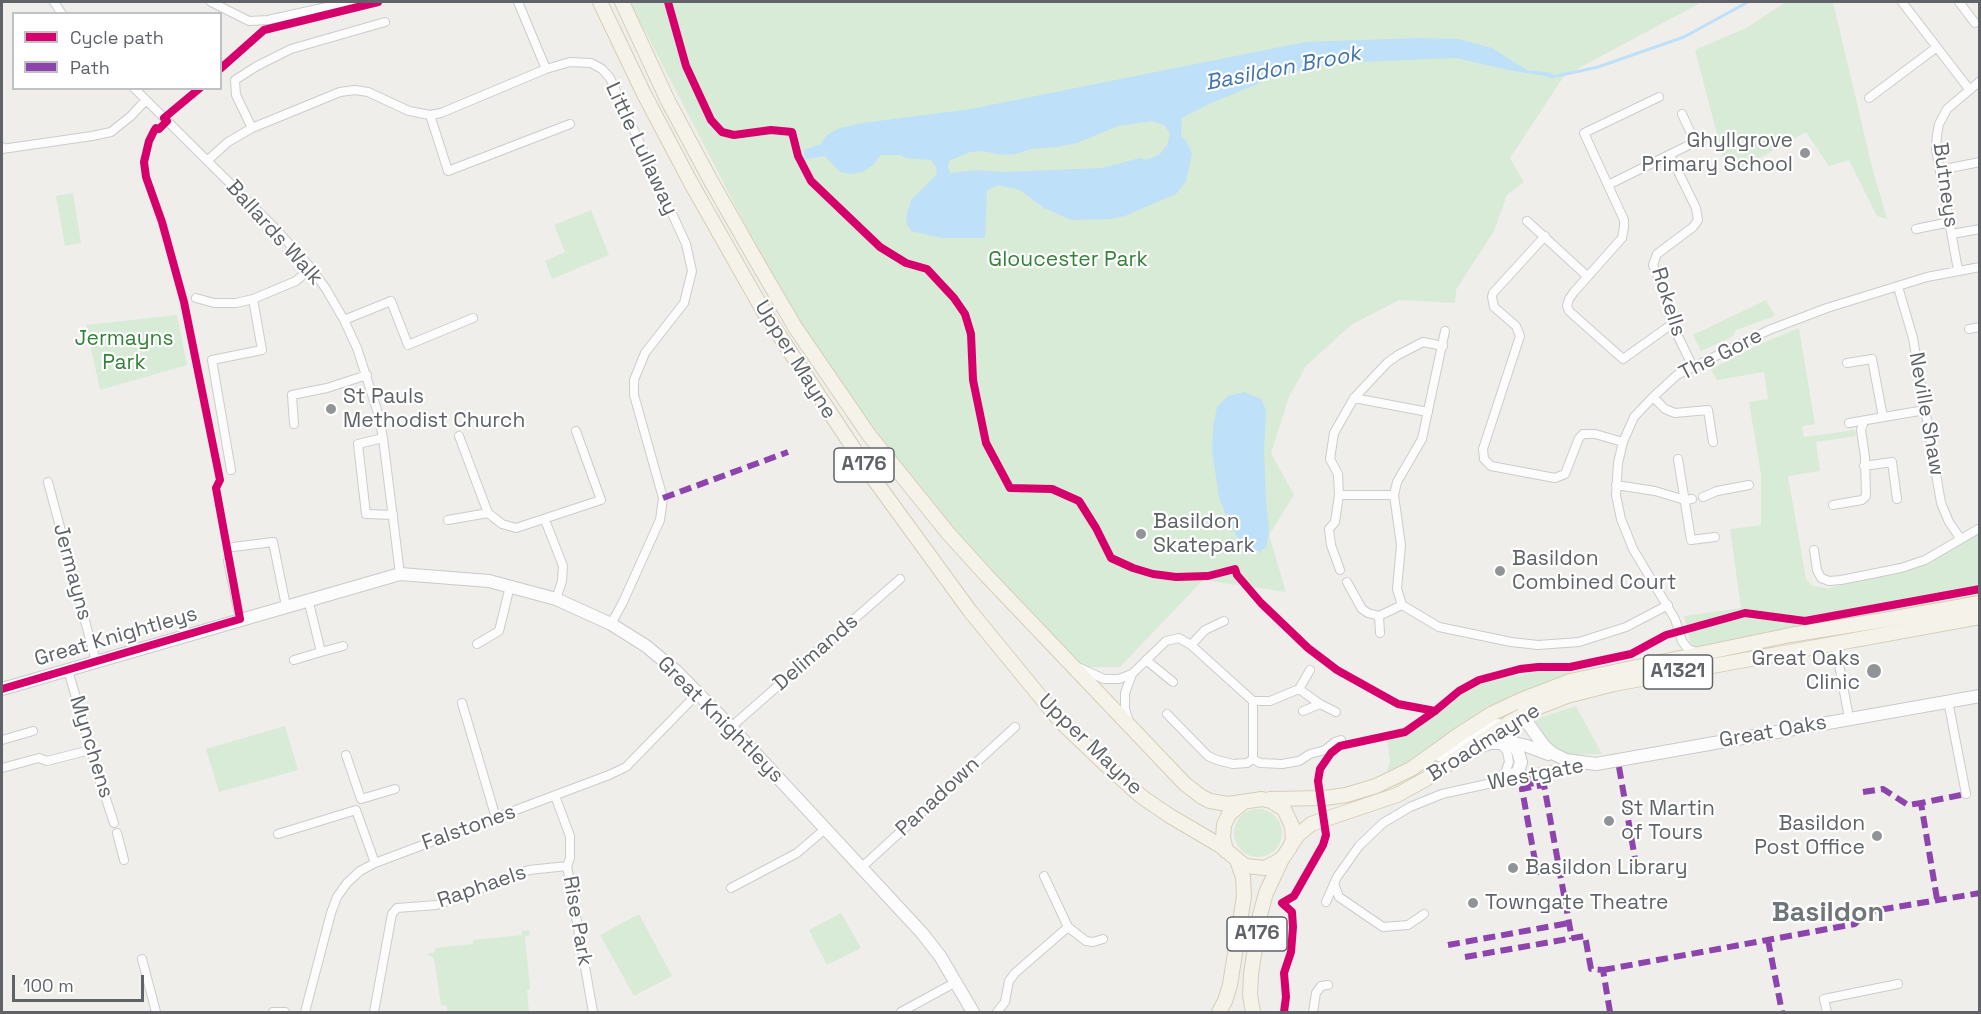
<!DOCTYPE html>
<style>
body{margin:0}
#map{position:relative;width:1981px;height:1014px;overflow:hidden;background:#efeeea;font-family:"Space Grotesk",sans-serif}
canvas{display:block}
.frame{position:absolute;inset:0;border:3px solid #5f6368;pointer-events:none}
.legend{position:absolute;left:12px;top:12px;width:210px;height:78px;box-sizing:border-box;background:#fff;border:2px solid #bfc1c3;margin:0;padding:8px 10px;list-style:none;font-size:18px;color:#5f6368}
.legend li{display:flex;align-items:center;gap:12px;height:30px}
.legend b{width:30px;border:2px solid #bfc1c3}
.scale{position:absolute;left:12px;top:975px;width:132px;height:27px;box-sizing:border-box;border:3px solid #5f6368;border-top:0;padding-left:8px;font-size:18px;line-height:21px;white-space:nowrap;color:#5f6368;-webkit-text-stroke:4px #fff;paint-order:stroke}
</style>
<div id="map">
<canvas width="1981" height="1014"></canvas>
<div class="frame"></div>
<ul class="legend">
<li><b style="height:8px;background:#d6006c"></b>Cycle path</li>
<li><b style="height:8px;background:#8e44ad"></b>Path</li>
</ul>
<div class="scale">100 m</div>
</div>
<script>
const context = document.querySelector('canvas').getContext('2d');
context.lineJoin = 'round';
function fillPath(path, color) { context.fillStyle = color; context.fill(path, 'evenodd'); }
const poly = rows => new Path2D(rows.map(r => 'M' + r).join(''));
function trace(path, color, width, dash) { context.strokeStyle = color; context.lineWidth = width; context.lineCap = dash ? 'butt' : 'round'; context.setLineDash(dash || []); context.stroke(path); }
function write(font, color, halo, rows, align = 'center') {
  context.font = font + ' "Space Grotesk",sans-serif'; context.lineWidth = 4.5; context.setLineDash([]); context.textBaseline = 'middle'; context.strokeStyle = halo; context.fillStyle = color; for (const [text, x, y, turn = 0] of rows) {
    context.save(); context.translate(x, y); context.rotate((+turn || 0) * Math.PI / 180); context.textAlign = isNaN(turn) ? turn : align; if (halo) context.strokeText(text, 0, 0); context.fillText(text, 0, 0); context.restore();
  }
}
const green = poly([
 [630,2,1702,2,1564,76,1510,158,1524,182,1507,195,1494,231,1456,290,1455,303,1399,300,1351,325,1306,366,1289,397,1271,453,1294,495,1269,535,1286,592,1203,580,1120,667,1085,667,990,574,875,438,779,290],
 [1786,2,1833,2,1872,167,1887,219,1877,216,1849,160,1829,166,1806,132,1738,170,1726,169,1695,50,1748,27],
 [73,193,81,243,65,246,56,196],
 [591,210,609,255,552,279,545,261,565,252,554,225],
 [1766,300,1775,316,1736,330,1732,337,1701,351,1693,335],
 [177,315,187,365,100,390,86,325],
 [1799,328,1815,424,1802,426,1804,437,1855,430,1856,436,1816,442,1820,471,1788,476,1806,579,1812,586,1828,588,1905,571,1922,565,1979,532,1979,598,1695,648,1690,642,1684,616,1741,608,1730,529,1761,525,1761,474,1749,402,1768,399,1764,372,1717,380,1711,369,1758,345],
 [1539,672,1569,672,1571,679,1386,778,1390,760,1387,740,1409,735,1474,686,1498,678],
 [1576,706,1602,754,1571,755,1558,750,1546,742,1533,720],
 [285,726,298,770,219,792,206,749],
 '1234 833a24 24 0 1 1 48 0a24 24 0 1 1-48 0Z',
 [841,913,861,948,827,965,809,930],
 [639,914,672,976,634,996,600,935],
 [529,930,530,935,525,936,530,989,527,990,529,1012,447,1012,447,1006,441,1005,434,958,427,954,435,952,435,948,473,944,473,940,522,935,522,931]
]);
const water = poly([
 [1419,38,1459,39,1492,48,1527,70,1553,73,1552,77,1508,70,1456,58,1333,63,1277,76,1209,104,1182,118,1181,136,1187,142,1192,154,1186,181,1176,194,1125,216,1110,219,1071,220,1044,208,1020,190,998,185,987,191,985,238,942,238,911,231,906,223,907,212,912,199,937,174,936,167,931,160,906,158,900,155,881,155,872,166,862,172,850,174,840,172,823,154,805,158,804,150,821,144,826,136,837,129,862,123,971,109,1305,42],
 [1152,121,1164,125,1170,133,1167,145,1160,154,1146,160,1140,158,1102,168,1001,172,978,170,950,173,948,167,949,161,970,152,982,151,1003,155,1016,154,1030,149,1057,147,1077,143,1118,126],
 [1244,392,1261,399,1266,410,1264,449,1266,500,1269,529,1267,546,1260,552,1253,550,1250,540,1244,536,1239,541,1226,515,1219,497,1212,450,1213,427,1217,407,1228,396]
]);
const stream = poly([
 [1549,76,1552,77,1598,67,1684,37,1748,2],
 [805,158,827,154]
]);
const street = poly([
 [54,2,62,14],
 [211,2,249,21,268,20,349,2],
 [518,2,546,69],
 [1902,2,1969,89],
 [1959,2,1975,23],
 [134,88,274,227,311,268,326,289,344,320,357,348,378,413,383,438,400,574],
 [1659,97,1584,133,1624,220,1624,227,1622,238,1574,292,1569,299,1567,306,1569,311,1623,359,1672,324],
 [1869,98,1937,47],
 [430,115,448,171,570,124],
 [252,128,236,95,235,80,257,66,291,49,385,22],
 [2,147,2,149,92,136,111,132,131,116,146,100],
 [1670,155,1696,208,1698,220,1693,227,1657,254,1653,265,1671,309,1672,324,1693,367],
 [208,160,228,142,252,128,340,92,355,90,368,92,409,111,430,115,441,113,546,69,570,62,591,63,602,69,610,78,686,244,692,271,684,303,645,353,634,380,634,395,663,498,660,520,623,602,611,624],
 [1940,170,1980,162],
 [1608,185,1695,142,1682,114],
 [1527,221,1587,276],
 [1916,229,1950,222],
 [1952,234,1980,229],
 [1545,236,1493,293,1492,297,1494,307,1516,326,1520,336,1483,449,1484,459,1491,466,1555,478,1565,474,1579,438,1583,434,1595,434,1623,442],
 [1958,270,1936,149,1937,135,1939,124,1947,109,1980,81],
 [1898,287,1913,338,1941,503,1949,522,1960,538],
 [196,298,214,303,236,303,253,299,296,281,311,268],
 [344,320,391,301,408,345,473,318],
 [1969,329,1980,327],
 [1445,331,1422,439,1397,482,1394,495,1401,545,1397,589,1402,605,1439,627,1511,642,1538,645,1579,642,1626,627,1668,605],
 [1847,363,1872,359,1883,417],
 [1653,397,1665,409,1675,413,1708,410,1713,442],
 [1354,398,1428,412],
 [1849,423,1925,410],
 [294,424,292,395,327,388,367,375],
 [383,438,358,444,366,514,393,515],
 [1678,459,1691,540,1715,537],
 [1864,466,1892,462,1897,499],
 [231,470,212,360,262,350,253,299],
 [48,482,96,662],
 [1616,485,1655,491,1685,500,1692,499],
 [1339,495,1394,495],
 [1703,497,1717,491,1749,485],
 [1833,505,1862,500,1866,496,1865,457,1861,430,1864,421],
 [488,513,502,524,516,528,601,500,576,431],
 [448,520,488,513,459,436],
 [545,520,563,566,562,581,556,599],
 [233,547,273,542,286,606],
 [1814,550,1817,570,1821,578,1829,581,1841,580,1901,568,1925,560,1980,528],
 [228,561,240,619],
 [1340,570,1331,545,1329,529,1335,522,1339,495,1338,474,1330,459,1334,433,1354,398,1387,363,1398,355,1423,342,1443,346],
 [1347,582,1362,609,1368,613,1379,616,1402,605],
 [1379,616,1380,633],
 [1835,643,1849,718],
 [477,644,499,631,510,586],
 [1191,645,1205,630,1224,621],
 [321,652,343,646],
 [1699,653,1688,649,1682,641,1675,619,1633,549,1621,519,1616,495,1618,463,1623,442,1634,417,1653,397,1677,375,1769,330,1827,308,1927,277,1980,267],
 [294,660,321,652,308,599],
 [1146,660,1173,682],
 [1080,668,1104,679,1119,679,1132,674],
 [68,670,99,778,114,823],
 [1299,689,1320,704,1303,711],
 [1253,701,1270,701,1299,689,1310,670],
 [1948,701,1966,794],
 [462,703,496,818],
 [1320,704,1336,712],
 [1167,714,1208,756,1217,760,1233,764,1247,763,1253,759,1260,763,1282,764,1299,761,1310,754,1325,750,1335,742,1341,740],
 [1129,721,1125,709,1125,693,1132,674,1166,641,1179,638,1191,645,1253,701,1253,759],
 [731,727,900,579],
 [2,740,33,731],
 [346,755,361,799,395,789],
 [2,768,39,758,47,761,90,750],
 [1497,779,1505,773,1509,762,1507,751,1499,743],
 [555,796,570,836,570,858,567,866,593,1012],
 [117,833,124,860],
 [278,834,356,810,375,863],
 [862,867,1015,727],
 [1334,884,1339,897,1383,927,1408,925,1424,914],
 [731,888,797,853,825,829],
 [1326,902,1337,877,1359,846,1383,823,1410,807,1442,794,1542,772,1584,765],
 [1068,927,1086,941,1093,942,1103,939],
 [142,959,156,1012],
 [273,1012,285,1012],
 [305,1012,331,913,337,897,347,883,360,871,375,863,609,775,626,767,698,693],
 [374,1012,392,914,397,908,436,905,454,899,529,870,567,866],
 [901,1012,956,982],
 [997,1012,1005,1002,1009,981,1015,973,1068,927,1044,876],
 [1313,1012,1316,993,1321,986,1328,985],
 [1827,1012,1824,999,1898,984]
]);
const secondary = poly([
 [2,689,400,574,489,581,556,599,611,624,646,646,676,671,731,727,922,933,940,956,973,1012],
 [1531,695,1525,702,1524,714,1529,725,1544,746,1552,753,1566,760,1596,764,1980,696],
 [1475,748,1490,743,1514,743,1527,746,1548,754],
 [1439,755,1482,729,1498,725,1505,729,1510,736,1518,752,1521,762,1518,772,1502,781]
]);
const primary = poly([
 [600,2,644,94,691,183,764,312,873,478,970,611,1061,722,1104,763,1142,797,1170,816,1221,846,1245,866,1265,868,1282,859,1290,847,1293,840,1292,826,1284,809,1271,801,1262,799,1228,804,1210,801,1202,797,1185,784,986,575,948,533,869,435,795,327,757,262,711,181,668,101,622,2],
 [1270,799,1325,798,1346,795,1376,786,1411,769,1460,734,1493,713,1521,700,1570,681,1790,635,1884,620,1980,603],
 [1291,845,1298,835,1311,824,1397,795,1426,779,1510,722,1539,707,1567,696,1614,684,1980,617],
 [1226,851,1223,837,1224,825,1229,814,1244,802],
 [1219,1012,1225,1001,1230,985,1244,896,1243,877,1238,863],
 [1253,1012,1250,995,1251,974,1260,915,1266,893,1281,861]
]);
const quiet = poly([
 [663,498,788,452],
 [1619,767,1637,870],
 [1529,775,1531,787,1544,785,1572,939],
 [1531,787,1522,789,1537,872,1559,868],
 [1863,792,1883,789,1908,805,1921,803],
 [1937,899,1921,803,1966,794],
 [1768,940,1782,1012],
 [1448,945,1569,923],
 [1465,957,1585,936,1591,969,1603,970,1610,1012],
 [1603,970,1855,924,1867,912,1980,893]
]);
const cycleway = poly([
 [668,2,686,66,711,120,722,132,734,135,771,130,792,132,798,156,811,181,880,247,906,263,927,269,954,298,965,314,971,334,973,380,986,443,1010,488,1052,489,1079,501,1096,528,1111,558,1133,568,1153,574,1176,577,1208,576,1235,569,1237,575,1261,603,1308,648,1337,670,1398,704,1435,711],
 [220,69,264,30,378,2],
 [2,689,240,619,216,488,220,480,184,302,162,222,146,177,144,162,149,141,154,131,156,128,159,129,167,121,164,118,200,88],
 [1282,903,1294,896,1323,845,1326,835,1318,781,1320,769,1331,753,1340,746,1405,732,1435,711,1459,691,1479,680,1520,669,1538,667,1570,667,1631,654,1666,635,1745,613,1805,621,1980,589],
 [1282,903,1292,912,1293,927,1291,952,1284,973,1286,997,1284,1012]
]);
const markers = [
 [1805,153,6,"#919496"],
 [331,409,6,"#919496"],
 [1141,534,6,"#919496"],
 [1500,571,6,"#919496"],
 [1874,671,8,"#919496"],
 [1609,821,6,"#919496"],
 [1877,836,6,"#919496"],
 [1513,868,6,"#919496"],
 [1473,903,6,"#919496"]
];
const shields = [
 [864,465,60],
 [1678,672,69],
 [1257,934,60]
];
const shieldNames = [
 ["A176",864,465],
 ["A1321",1678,672],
 ["A176",1257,934]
];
const poiNames = [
 ["Ghyllgrove",1793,141,"right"],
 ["Primary School",1793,165,"right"],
 ["St Pauls",343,397],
 ["Methodist Church",343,421],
 ["Basildon",1153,522],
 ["Skatepark",1153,546],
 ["Basildon",1512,559],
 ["Combined Court",1512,583],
 ["Great Oaks",1860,659,"right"],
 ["Clinic",1860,683,"right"],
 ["St Martin",1621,809],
 ["of Tours",1621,833],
 ["Basildon",1865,824,"right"],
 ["Post Office",1865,848,"right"],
 ["Basildon Library",1525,868],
 ["Towngate Theatre",1485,903]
];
const streetNames = [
 ["Little Lullaway",641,149,65],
 ["Butneys",1945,185,82],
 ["Ballards Walk",274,233,48],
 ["Rokells",1668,302,72],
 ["The Gore",1721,355,-27],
 ["Upper Mayne",795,360,58],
 ["Neville Shaw",1926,414,80],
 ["Jermayns",72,572,75],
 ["Great Knightleys",116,637,-16],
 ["Delimands",816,653,-41],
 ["Great Knightleys",720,720,45],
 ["Great Oaks",1773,732,-10],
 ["Broadmayne",1484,743,-32],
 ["Upper Mayne",1090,745,44],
 ["Mynchens",91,747,73],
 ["Westgate",1536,775,-11],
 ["Panadown",938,797,-43],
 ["Falstones",469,828,-20],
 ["Raphaels",482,887,-19],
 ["Rise Park",577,921,80]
];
const parkNames = [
 ["Gloucester Park",1068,260],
 ["Jermayns",124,339],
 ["Park",124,363]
];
const waterNames = [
 ["Basildon Brook",1283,69,-11]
];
const districtNames = [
 ["Basildon",1828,914]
];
fillPath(green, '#d8ebd6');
fillPath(water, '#bfe0f9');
trace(stream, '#bfe0f9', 3);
trace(street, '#cbcccc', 10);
trace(secondary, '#cacacb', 14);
trace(primary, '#d7ceb8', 16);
trace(street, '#fdfcfc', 8);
trace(secondary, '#fdfcfc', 12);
trace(primary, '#f4f2e9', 14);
trace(quiet, '#8e44ad', 6, [12, 6]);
trace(cycleway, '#d6006c', 8);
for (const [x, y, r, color] of markers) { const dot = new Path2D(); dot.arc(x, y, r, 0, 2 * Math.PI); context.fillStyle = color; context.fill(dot); trace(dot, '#fff', 2); }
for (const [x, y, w] of shields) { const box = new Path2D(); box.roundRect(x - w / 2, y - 17, w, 34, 4.5); context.fillStyle = '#fff'; context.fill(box); trace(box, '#5f6368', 1.5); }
write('bold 20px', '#5f6368', null, shieldNames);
write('21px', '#5f6368', '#fff', poiNames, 'left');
write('21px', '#5f6368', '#fff', streetNames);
write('21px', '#348238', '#fff', parkNames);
write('italic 22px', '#4174aa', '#fff', waterNames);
write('bold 27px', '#70757a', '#fff', districtNames);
</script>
